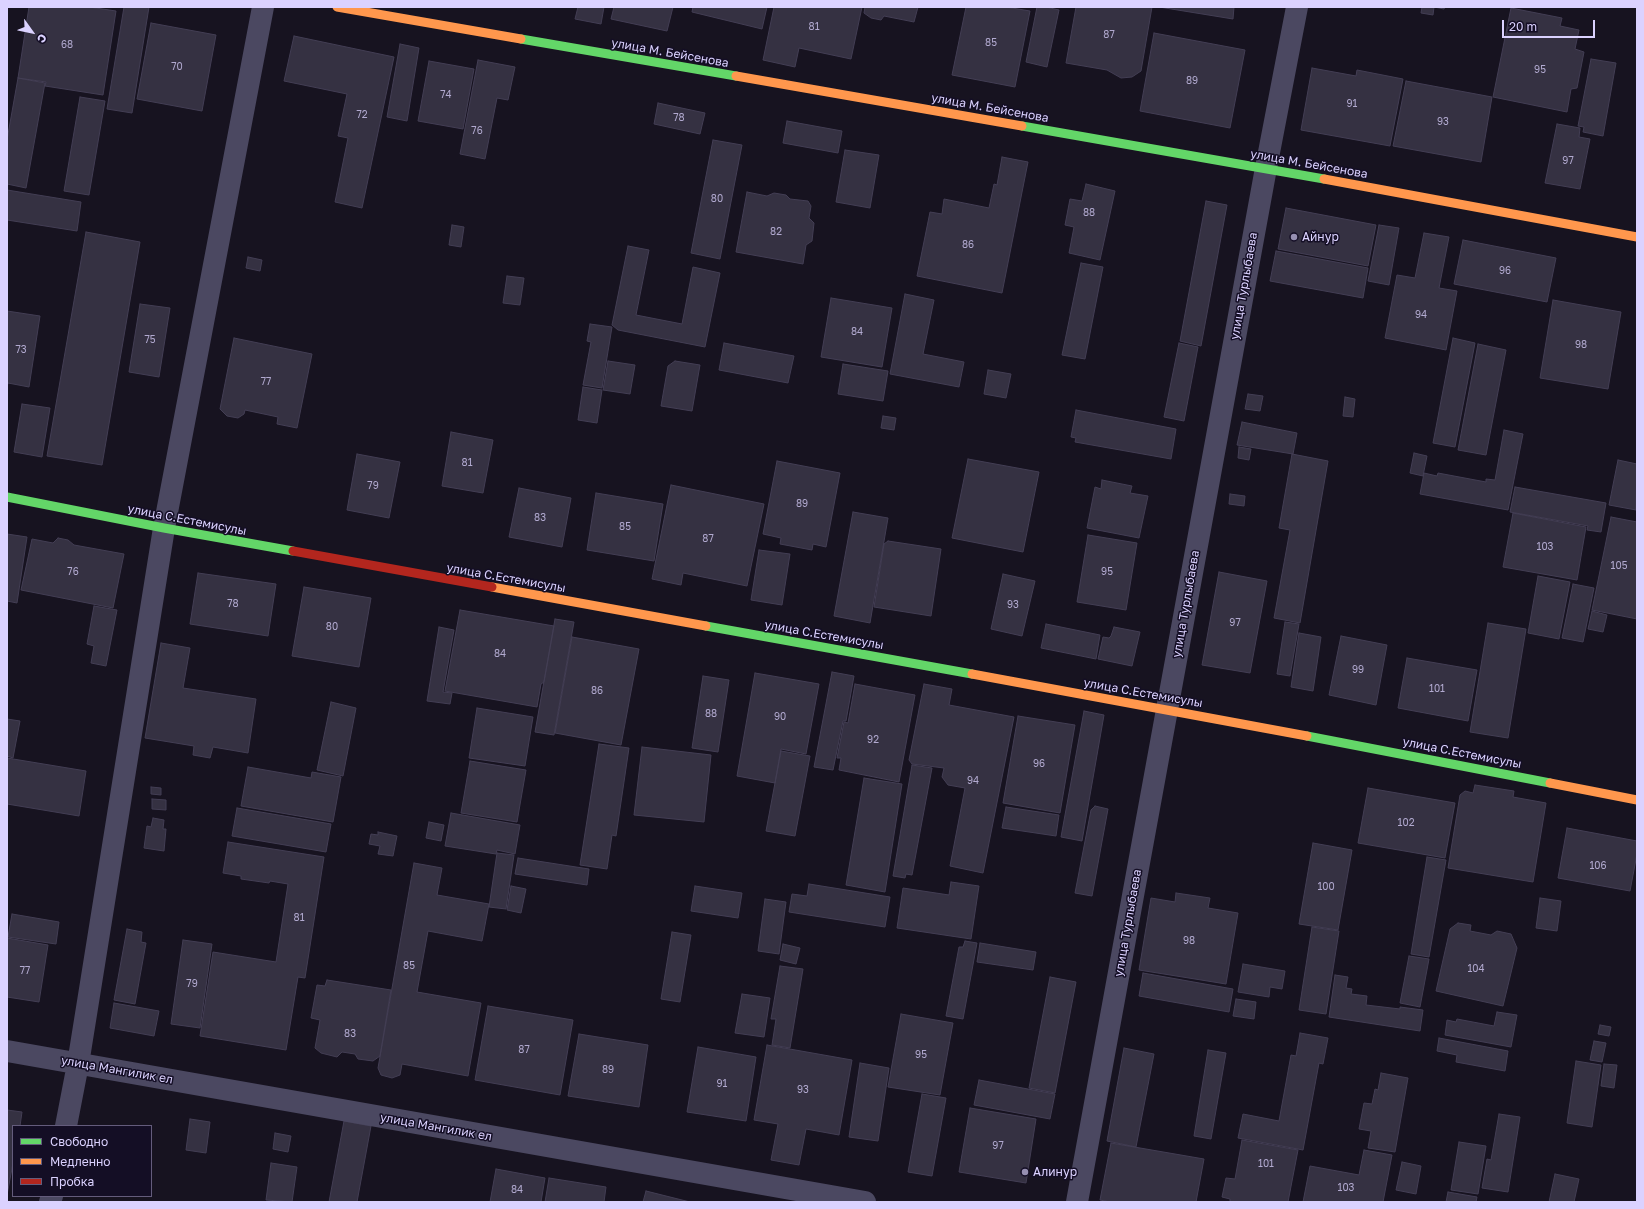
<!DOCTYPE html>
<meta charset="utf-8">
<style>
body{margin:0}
#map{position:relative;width:1644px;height:1209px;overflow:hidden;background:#171320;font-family:"Golos Text",sans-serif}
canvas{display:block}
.frame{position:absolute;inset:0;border:8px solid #dbd2ff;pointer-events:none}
.legend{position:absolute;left:12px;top:1125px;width:140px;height:72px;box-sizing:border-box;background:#140e25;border:1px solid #645c7c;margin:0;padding:5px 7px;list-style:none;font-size:12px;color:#dbd2ff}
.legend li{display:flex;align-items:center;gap:8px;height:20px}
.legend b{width:20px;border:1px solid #645c7c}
.north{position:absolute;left:12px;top:12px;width:40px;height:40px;-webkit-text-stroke:3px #140e25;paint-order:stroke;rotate:123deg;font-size:11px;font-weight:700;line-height:16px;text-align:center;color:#dbd2ff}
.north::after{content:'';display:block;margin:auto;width:14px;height:18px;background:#dbd2ff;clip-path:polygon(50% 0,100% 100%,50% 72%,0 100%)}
.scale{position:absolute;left:1502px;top:20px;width:93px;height:18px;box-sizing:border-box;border:2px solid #dbd2ff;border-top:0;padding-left:5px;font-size:12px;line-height:14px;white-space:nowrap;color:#dbd2ff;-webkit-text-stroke:3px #140e25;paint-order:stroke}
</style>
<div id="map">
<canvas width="1644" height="1209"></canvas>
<div class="frame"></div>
<ul class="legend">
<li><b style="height:5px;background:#63d668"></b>Свободно</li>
<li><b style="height:5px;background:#ff974d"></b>Медленно</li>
<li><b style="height:5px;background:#b3261e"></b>Пробка</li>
</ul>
<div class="north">С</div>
<div class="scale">20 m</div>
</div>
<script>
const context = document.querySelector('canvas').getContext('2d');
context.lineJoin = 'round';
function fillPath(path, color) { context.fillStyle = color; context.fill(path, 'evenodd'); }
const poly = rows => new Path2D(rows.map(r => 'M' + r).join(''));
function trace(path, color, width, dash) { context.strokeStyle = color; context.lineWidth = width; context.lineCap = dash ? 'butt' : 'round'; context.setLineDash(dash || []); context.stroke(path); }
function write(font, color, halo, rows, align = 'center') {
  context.font = font + ' "Golos Text",sans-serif'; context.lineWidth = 3; context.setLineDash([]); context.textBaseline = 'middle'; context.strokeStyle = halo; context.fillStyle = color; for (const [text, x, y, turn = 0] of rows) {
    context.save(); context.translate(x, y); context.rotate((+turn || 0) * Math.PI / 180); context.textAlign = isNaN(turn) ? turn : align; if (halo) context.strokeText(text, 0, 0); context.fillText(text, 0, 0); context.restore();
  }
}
const building = poly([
 [29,7,89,7,116,11,103,95,45,86,46,82,18,78,29,7],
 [124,7,149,7,132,113,107,109,124,7],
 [578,7,604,7,601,24,575,19,578,7],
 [614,7,673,7,667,31,611,19,614,7],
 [693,7,767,7,762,29,692,12,693,7],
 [774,7,862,7,851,59,799,48,795,67,763,60,774,7],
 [865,7,918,7,914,22,884,16,881,20,871,18,864,13,865,7],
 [966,7,1006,7,1030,11,1015,87,952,75,966,7],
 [1037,7,1046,7,1059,10,1047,67,1026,62,1037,7],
 [1076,7,1152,7,1141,71,1132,77,1121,78,1107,70,1066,63,1076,7],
 [1159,7,1234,7,1233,19,1159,7],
 [1422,7,1445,7,1444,9,1434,7,1433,15,1421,13,1422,7],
 [1511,8,1562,18,1560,26,1579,30,1575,49,1584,52,1577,88,1571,89,1567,112,1493,97,1511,8],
 [151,23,216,35,202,111,137,99,151,23],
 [1154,33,1245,50,1230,128,1140,111,1154,33],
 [294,36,394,57,362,208,335,202,348,138,338,136,347,94,284,81,294,36],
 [400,44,419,48,407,121,387,117,400,44],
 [1591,59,1616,63,1603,136,1583,132,1584,127,1578,126,1591,59],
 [478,60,515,67,508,100,497,98,485,159,460,154,478,60],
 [429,61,474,69,463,129,418,121,429,61],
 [1312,68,1356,76,1357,70,1403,79,1390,146,1301,130,1312,68],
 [18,78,45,83,26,188,7,184,7,140,18,78],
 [1406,81,1492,97,1481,162,1393,146,1406,81],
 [80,97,105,101,89,195,64,191,80,97],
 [658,103,705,113,700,134,654,124,658,103],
 [787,121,842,131,838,153,783,143,787,121],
 [1557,124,1580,128,1579,137,1590,139,1580,189,1545,183,1557,124],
 [713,140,742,145,720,259,691,253,713,140],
 [845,150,879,155,870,208,836,202,845,150],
 [1002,157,1028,162,1002,293,917,276,930,212,942,214,944,199,989,208,994,184,997,185,1002,157],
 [1086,184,1115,191,1100,260,1069,253,1074,227,1065,225,1070,199,1082,201,1086,184],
 [7,190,81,202,77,231,7,220,7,190],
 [747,192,767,196,774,193,786,195,790,199,808,201,811,206,809,218,814,223,812,241,806,245,803,264,736,252,747,192],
 [1206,201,1227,205,1201,346,1180,341,1206,201],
 [1286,208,1376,225,1368,266,1278,249,1286,208],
 [452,225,464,227,461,247,449,245,452,225],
 [1379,225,1399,228,1389,285,1368,281,1379,225],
 [86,232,140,242,102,465,47,456,86,232],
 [1424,233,1449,237,1439,288,1457,291,1446,350,1385,338,1397,275,1415,278,1424,233],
 [1463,240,1556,258,1547,302,1454,284,1463,240],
 [628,246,649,250,636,315,682,324,693,267,720,273,705,347,618,330,612,325,628,246],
 [1276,251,1368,268,1363,298,1270,281,1276,251],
 [248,257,262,260,260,271,246,268,248,257],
 [1081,263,1103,267,1085,359,1062,355,1081,263],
 [507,276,524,278,520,305,503,303,507,276],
 [905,294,934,300,923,354,964,362,959,387,890,374,905,294],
 [831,298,892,308,882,367,821,357,831,298],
 [1553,300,1621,312,1608,389,1540,378,1553,300],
 [140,304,170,308,159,377,129,372,140,304],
 [7,311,40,316,29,387,8,383,7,387,7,311],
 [590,324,612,327,602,388,583,385,591,342,587,341,590,324],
 [234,338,312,354,297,428,277,424,278,417,245,410,244,414,238,418,227,416,220,409,234,338],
 [1453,338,1475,343,1455,447,1433,443,1453,338],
 [724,343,794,356,788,383,719,370,724,343],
 [1179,343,1198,347,1184,421,1164,417,1179,343],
 [1478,344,1506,350,1486,455,1458,450,1478,344],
 [608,361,635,365,630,394,603,390,608,361],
 [675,361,700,365,692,411,661,406,668,366,675,361],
 [843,364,888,371,883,401,838,394,843,364],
 [988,370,1011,374,1006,398,984,394,988,370],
 [583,387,602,390,597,423,578,420,583,387],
 [1248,394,1263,396,1260,411,1245,409,1248,394],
 [1345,397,1355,399,1353,417,1343,416,1345,397],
 [22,404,50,408,42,457,14,452,22,404],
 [1076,410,1176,429,1171,459,1075,442,1076,438,1071,437,1076,410],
 [883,416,896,418,894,430,881,428,883,416],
 [1242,422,1297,433,1293,454,1237,445,1242,422],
 [1504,430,1523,434,1508,510,1420,494,1424,473,1437,476,1438,473,1486,482,1486,479,1495,480,1504,430],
 [451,432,493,440,483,493,442,486,451,432],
 [1239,447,1251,449,1249,460,1238,458,1239,447],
 [1414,453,1427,456,1423,476,1410,473,1414,453],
 [357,454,400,462,389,518,347,510,357,454],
 [1292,454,1328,461,1300,623,1274,618,1290,530,1279,528,1292,454],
 [968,459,1039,472,1023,552,952,538,968,459],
 [1618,460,1637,464,1636,510,1609,505,1618,460],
 [777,461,840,473,826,547,813,544,812,550,780,544,781,538,763,534,777,461],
 [1102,480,1132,486,1130,493,1148,496,1139,538,1087,528,1095,487,1101,489,1102,480],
 [671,485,764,504,747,586,683,573,681,585,652,579,671,485],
 [1515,487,1606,503,1601,532,1587,530,1588,526,1510,512,1515,487],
 [519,488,571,498,562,547,509,537,519,488],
 [596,493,663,504,654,561,587,550,596,493],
 [1230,494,1245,496,1244,506,1229,504,1230,494],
 [853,512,888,518,870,623,834,616,853,512],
 [1513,513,1586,527,1577,580,1503,567,1513,513],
 [1611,517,1637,522,1637,619,1592,610,1611,517],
 [7,534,27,537,17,603,7,601,7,534],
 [1088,535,1137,543,1126,610,1077,602,1088,535],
 [58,538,68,540,74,545,124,554,113,608,21,590,32,539,53,543,58,538],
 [888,541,941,549,931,616,874,607,884,544,888,541],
 [759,550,790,554,782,605,751,600,759,550],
 [1219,572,1267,581,1250,673,1202,665,1219,572],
 [198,573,276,584,268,636,190,624,198,573],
 [1003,574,1035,581,1022,636,991,629,1003,574],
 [1538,576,1570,582,1559,639,1528,633,1538,576],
 [1573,584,1594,588,1583,642,1562,638,1573,584],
 [304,587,371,598,359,667,292,656,304,587],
 [94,606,117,610,106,666,91,663,94,646,87,644,94,606],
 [460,610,554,626,544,682,541,684,537,707,445,691,460,610],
 [1592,611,1607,615,1603,632,1588,629,1592,611],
 [555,619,574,622,554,735,535,732,555,619],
 [1285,622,1299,624,1290,676,1277,674,1285,622],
 [1488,623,1526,629,1508,738,1470,732,1488,623],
 [1046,624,1100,635,1096,659,1041,648,1046,624],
 [439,627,454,630,443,692,452,693,450,704,427,701,439,627],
 [1114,627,1140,632,1132,666,1098,659,1103,637,1109,638,1111,636,1114,627],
 [1299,633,1321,637,1313,691,1291,687,1299,633],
 [1341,636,1387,645,1376,705,1329,695,1341,636],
 [572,637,639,649,621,745,555,733,572,637],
 [161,643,190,648,183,688,256,699,248,753,213,747,210,758,193,755,194,746,145,738,161,643],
 [1407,658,1477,670,1468,721,1398,708,1407,658],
 [832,672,854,676,846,721,843,721,833,770,814,767,832,672],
 [755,673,819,684,806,754,781,749,775,783,737,776,755,673],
 [703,676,729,680,718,752,692,748,703,676],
 [855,684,915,695,899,782,839,770,841,758,837,758,844,722,848,723,855,684],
 [924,684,952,689,949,705,1014,717,983,873,950,866,965,788,948,785,942,777,944,768,912,764,909,760,924,684],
 [331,702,356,708,343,776,317,770,331,702],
 [477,708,533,717,525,766,469,758,477,708],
 [1084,711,1104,715,1082,841,1061,837,1084,711],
 [1018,716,1075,725,1060,813,1003,803,1018,716],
 [7,719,20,721,13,758,7,756,7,719],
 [599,744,629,748,616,836,612,835,607,869,580,865,599,744],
 [642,747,711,755,704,822,634,815,642,747],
 [781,751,810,756,795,836,766,831,781,751],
 [7,758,86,771,79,816,7,804,7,758],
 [470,761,526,770,517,822,461,813,470,761],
 [912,765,932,768,912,875,906,874,905,878,893,876,912,765],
 [248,767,311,778,312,772,341,777,333,822,241,806,248,767],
 [864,778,902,784,885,892,846,885,864,778],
 [1475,785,1514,791,1513,797,1546,803,1533,882,1448,868,1460,795,1465,791,1473,793,1475,785],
 [151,787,161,788,161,795,151,794,151,787],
 [1368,788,1455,803,1445,858,1358,843,1368,788],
 [152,799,166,800,166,810,152,809,152,799],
 [1095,806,1108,809,1092,896,1075,893,1091,810,1095,806],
 [1006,807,1059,815,1056,836,1002,828,1006,807],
 [237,808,331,824,326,852,232,836,237,808],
 [451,813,520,825,515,854,497,850,496,854,445,846,451,813],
 [153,818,164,820,163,829,166,829,164,851,144,848,147,826,151,827,153,818],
 [429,822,444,825,441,841,426,838,429,822],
 [1567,828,1637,841,1637,854,1630,891,1558,878,1567,828],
 [378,832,397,836,393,856,378,854,380,846,369,844,371,834,378,835,378,832],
 [228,842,324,857,305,978,298,977,286,1050,200,1036,213,952,276,962,288,884,270,881,269,883,241,879,241,876,223,873,228,842],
 [1313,843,1352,850,1338,930,1299,924,1313,843],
 [497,853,514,855,506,909,489,907,497,853],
 [1427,857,1446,860,1429,957,1411,954,1427,857],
 [518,858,589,869,587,885,515,874,518,858],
 [414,863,442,868,437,895,489,904,482,941,428,931,417,992,481,1003,468,1076,402,1064,400,1075,392,1078,381,1075,378,1068,414,863],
 [951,882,979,886,971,939,897,928,903,888,949,895,951,882],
 [809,884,890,897,885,927,789,912,792,894,807,896,809,884],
 [511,886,526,889,521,913,507,910,511,886],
 [695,886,742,893,738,918,691,911,695,886],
 [1176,893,1210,898,1208,908,1238,913,1226,984,1139,970,1151,898,1175,902,1176,893],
 [1540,898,1561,901,1557,931,1536,928,1540,898],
 [765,899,786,902,779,954,758,951,765,899],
 [12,914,59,922,56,944,8,937,12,914],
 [1458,923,1471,925,1470,931,1491,935,1497,931,1511,934,1517,948,1503,1006,1436,991,1450,929,1458,923],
 [1312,927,1339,931,1326,1014,1299,1010,1312,927],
 [127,929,142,932,141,942,146,943,135,1004,114,1000,127,929],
 [672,932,691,935,680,1002,661,999,672,932],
 [7,938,48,945,39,1002,7,997,7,938],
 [183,940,212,944,200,1028,171,1024,183,940],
 [965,941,977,943,963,1019,946,1016,959,947,963,947,965,941],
 [980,943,1036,952,1033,970,977,962,980,943],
 [783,944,800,948,796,964,780,960,783,944],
 [1409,956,1429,959,1420,1007,1400,1003,1409,956],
 [1243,964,1285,971,1282,989,1270,987,1269,997,1238,992,1243,964],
 [780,966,803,969,790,1048,772,1045,776,1019,771,1019,780,966],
 [1143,973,1233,989,1229,1012,1139,996,1143,973],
 [1335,975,1348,977,1346,988,1352,989,1351,994,1367,996,1366,1005,1400,1009,1400,1007,1423,1010,1420,1031,1329,1017,1335,975],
 [1050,977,1076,982,1055,1093,1029,1088,1050,977],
 [327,980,391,990,380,1056,373,1061,358,1059,355,1054,342,1052,337,1057,321,1053,315,1048,320,1020,311,1018,317,985,325,986,327,980],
 [742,994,770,998,764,1037,735,1033,742,994],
 [1236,999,1256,1002,1254,1019,1233,1016,1236,999],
 [114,1003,159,1011,154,1036,110,1028,114,1003],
 [488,1006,573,1020,560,1095,475,1080,488,1006],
 [1497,1012,1517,1015,1511,1047,1445,1035,1447,1020,1456,1022,1457,1019,1494,1026,1497,1012],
 [901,1014,953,1023,940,1095,888,1087,901,1014],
 [1600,1025,1611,1027,1609,1036,1598,1034,1600,1025],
 [1300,1033,1328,1038,1323,1064,1319,1063,1303,1150,1238,1138,1243,1114,1279,1121,1291,1055,1296,1056,1300,1033],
 [579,1034,648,1045,639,1107,568,1096,579,1034],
 [1439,1038,1508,1051,1505,1071,1456,1062,1457,1055,1437,1051,1439,1038],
 [1594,1041,1606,1043,1602,1062,1590,1060,1594,1041],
 [767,1045,852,1060,839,1135,806,1129,799,1165,771,1160,778,1124,754,1120,767,1045],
 [698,1047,756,1057,746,1121,687,1112,698,1047],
 [1124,1048,1154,1054,1136,1147,1107,1141,1124,1048],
 [1208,1050,1226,1053,1211,1139,1194,1136,1208,1050],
 [1576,1061,1601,1065,1592,1127,1567,1123,1576,1061],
 [860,1063,889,1068,878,1141,849,1137,860,1063],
 [1604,1064,1617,1065,1614,1088,1601,1086,1604,1064],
 [1381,1073,1408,1078,1395,1152,1368,1148,1371,1131,1359,1129,1364,1103,1372,1104,1375,1089,1378,1090,1381,1073],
 [979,1080,1055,1094,1050,1119,974,1105,979,1080],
 [922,1094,946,1098,932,1176,908,1172,922,1094],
 [970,1108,1036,1119,1026,1183,959,1172,970,1108],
 [7,1110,22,1112,20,1126,13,1126,13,1163,7,1195,7,1110],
 [1499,1114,1520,1117,1508,1192,1482,1188,1487,1159,1491,1160,1499,1114],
 [190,1119,210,1122,206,1153,186,1150,190,1119],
 [344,1121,371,1126,357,1202,329,1202,344,1121],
 [275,1133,291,1136,288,1152,273,1149,275,1133],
 [1242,1140,1298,1150,1288,1202,1230,1202,1230,1199,1222,1197,1226,1178,1235,1179,1242,1140],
 [1459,1142,1486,1146,1478,1194,1451,1190,1459,1142],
 [1111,1143,1204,1159,1196,1202,1110,1202,1100,1200,1111,1143],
 [1364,1150,1392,1155,1383,1202,1303,1202,1310,1166,1359,1175,1364,1150],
 [1402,1162,1421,1166,1416,1194,1396,1190,1402,1162],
 [271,1163,297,1167,292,1202,266,1200,271,1163],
 [496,1169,545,1178,541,1202,490,1202,496,1169],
 [1555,1174,1579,1179,1574,1202,1549,1202,1555,1174],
 [549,1178,606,1187,604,1202,545,1202,549,1178],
 [646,1191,690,1202,643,1202,646,1191],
 [1448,1192,1477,1197,1476,1202,1446,1202,1448,1192]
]);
const street = poly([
 [7,1051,865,1202],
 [66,1126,78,1064,164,528,263,7],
 [50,1202,52,1196],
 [1077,1202,1266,168,1297,7]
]);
const fast = poly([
 [521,39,736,76],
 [1022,126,1324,179],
 [7,497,164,528,293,551],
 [706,626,972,674],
 [1307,736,1550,783]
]);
const slow = poly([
 [337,7,521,39],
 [736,76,1022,126],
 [1324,179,1637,237],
 [492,587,706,626],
 [972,674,1307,736],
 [1550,783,1637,800]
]);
const jam = poly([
 [293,551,492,587]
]);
const markers = [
 [1294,237,4,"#968fb1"],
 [1025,1172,4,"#968fb1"]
];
const numberNames = [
 ["81",814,27],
 ["87",1109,35],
 ["85",991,43],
 ["68",67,45],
 ["70",177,67],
 ["95",1540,70],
 ["89",1192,81],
 ["74",446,95],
 ["91",1352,104],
 ["72",362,115],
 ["78",679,118],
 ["93",1443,122],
 ["76",477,131],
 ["97",1568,161],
 ["80",717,199],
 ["88",1089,213],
 ["82",776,232],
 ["86",968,245],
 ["96",1505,271],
 ["94",1421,315],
 ["84",857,332],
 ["75",150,340],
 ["98",1581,345],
 ["73",21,350],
 ["77",266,382],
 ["81",467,463],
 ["79",373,486],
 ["89",802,504],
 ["83",540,518],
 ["85",625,527],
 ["87",708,539],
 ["103",1545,547],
 ["105",1619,566],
 ["76",73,572],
 ["95",1107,572],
 ["78",233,604],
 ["93",1013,605],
 ["97",1235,623],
 ["80",332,627],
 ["84",500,654],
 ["99",1358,670],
 ["101",1437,689],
 ["86",597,691],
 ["88",711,714],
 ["90",780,717],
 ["92",873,740],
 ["96",1039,764],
 ["94",973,781],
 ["102",1406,823],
 ["106",1598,866],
 ["100",1326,887],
 ["81",299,918],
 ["98",1189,941],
 ["85",409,966],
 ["104",1476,969],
 ["77",25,971],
 ["79",192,984],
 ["83",350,1034],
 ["87",524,1050],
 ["95",921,1055],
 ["89",608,1070],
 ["91",722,1084],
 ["93",803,1090],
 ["97",998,1146],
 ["101",1266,1164],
 ["103",1346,1188],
 ["84",517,1190]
];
const streetNames = [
 ["улица М. Бейсенова",670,53,10],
 ["улица М. Бейсенова",990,108,10],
 ["улица М. Бейсенова",1309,164,10],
 ["улица Турлыбаева",1244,286,-80],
 ["улица С.Естемисулы",187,520,11],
 ["улица С.Естемисулы",506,578,10],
 ["улица Турлыбаева",1186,604,-80],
 ["улица С.Естемисулы",824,635,10],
 ["улица С.Естемисулы",1143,693,10],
 ["улица С.Естемисулы",1462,753,11],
 ["улица Турлыбаева",1128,923,-80],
 ["улица Мангилик ел",117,1070,10],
 ["улица Мангилик ел",436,1127,10]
];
const poiNames = [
 ["Айнур",1302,237],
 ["Алинур",1033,1172]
];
fillPath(building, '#353142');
trace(building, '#433e54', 1);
trace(street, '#4b4861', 22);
trace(fast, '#63d668', 9);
trace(slow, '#ff974d', 9);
trace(jam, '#b3261e', 9);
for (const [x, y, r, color] of markers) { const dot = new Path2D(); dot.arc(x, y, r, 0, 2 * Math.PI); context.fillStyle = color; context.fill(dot); trace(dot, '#140e25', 1.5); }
write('10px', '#b2aad0', null, numberNames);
write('12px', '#dbd2ff', '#140e25', streetNames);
write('12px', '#dbd2ff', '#140e25', poiNames, 'left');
</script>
